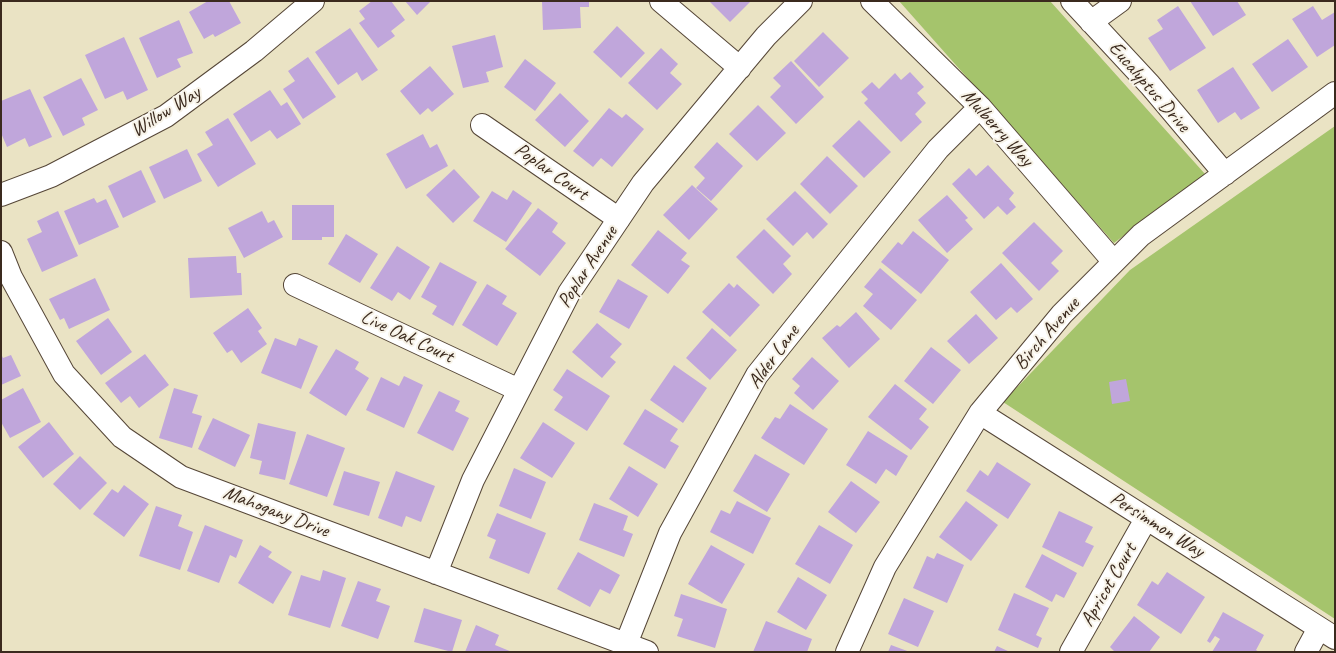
<!DOCTYPE html>
<style>
body{margin:0}
#map{position:relative;width:1336px;height:653px;overflow:hidden;background:#eae3c4;font-family:Caveat,sans-serif}
canvas{display:block}
.frame{position:absolute;inset:0;border:2px solid #3b2a1e;pointer-events:none}
</style>
<div id="map">
<canvas width="1336" height="653"></canvas>
<div class="frame"></div>
</div>
<script>
const context = document.querySelector('canvas').getContext('2d');
context.lineJoin = 'round';
function fillPath(path, color) { context.fillStyle = color; context.fill(path, 'evenodd'); }
const poly = rows => new Path2D(rows.map(r => 'M' + r).join(''));
function trace(path, color, width, dash) { context.strokeStyle = color; context.lineWidth = width; context.lineCap = dash ? 'butt' : 'round'; context.setLineDash(dash || []); context.stroke(path); }
function write(font, color, halo, rows, align = 'center') {
  context.font = font + ' Caveat,sans-serif'; context.lineWidth = 4; context.setLineDash([]); context.textBaseline = 'middle'; context.strokeStyle = halo; context.fillStyle = color; for (const [text, x, y, turn = 0] of rows) {
    context.save(); context.translate(x, y); context.rotate((+turn || 0) * Math.PI / 180); context.textAlign = isNaN(turn) ? turn : align; if (halo) context.strokeText(text, 0, 0); context.fillText(text, 0, 0); context.restore();
  }
}
const green = poly([
 [899,1,1050,1,1205,174,1114,243],
 [1335,126,1335,619,1003,402,1130,270]
]);
const building = poly([
 [208,1,229,1,241,23,215,37,213,34,204,39,189,12],
 [372,1,391,1,405,20,391,31,395,36,378,48,359,23,365,19,359,11],
 [405,1,431,1,417,15],
 [542,1,589,1,589,7,580,7,581,28,543,30],
 [709,1,751,1,730,22],
 [1190,1,1237,1,1246,15,1213,36],
 [1178,6,1206,48,1170,71,1148,38,1163,29,1157,20],
 [1313,6,1322,20,1335,12,1335,45,1317,57,1292,19],
 [179,20,193,53,177,59,181,67,157,78,139,38],
 [617,26,645,53,621,78,593,52],
 [350,28,378,70,362,81,357,72,338,85,315,52],
 [823,32,849,58,819,87,794,61],
 [495,35,503,67,486,72,489,82,463,88,452,46],
 [124,37,148,90,127,100,123,91,105,99,85,55],
 [1288,39,1308,67,1272,92,1252,64],
 [661,48,678,64,670,73,682,84,657,110,628,83],
 [308,57,336,97,303,119,283,89,295,81,288,71],
 [525,59,556,83,535,111,504,87],
 [791,61,824,97,796,124,770,97,781,86,773,78],
 [430,66,454,94,432,112,428,108,420,115,400,91],
 [1233,67,1260,108,1241,120,1235,112,1218,123,1197,90],
 [910,72,924,87,917,93,926,103,915,114,922,122,901,142,864,103,868,99,861,92,872,82,879,89,895,73,901,80],
 [81,78,98,110,82,118,85,125,63,136,43,97],
 [30,89,52,137,29,147,25,138,7,147,1,133,1,101],
 [270,90,281,106,287,102,301,124,277,139,270,130,251,142,233,114],
 [560,93,589,121,565,147,535,120],
 [758,105,786,133,757,161,729,134],
 [609,108,622,118,626,114,644,129,612,167,601,158,593,167,573,151],
 [228,118,256,164,218,187,197,154,213,145,205,132],
 [859,120,891,152,864,178,832,146],
 [423,134,430,148,437,144,448,166,406,189,386,154],
 [717,142,743,166,711,201,696,188,705,178,694,167],
 [187,149,202,181,164,199,149,167],
 [827,156,858,186,830,214,800,184],
 [988,165,1014,193,1009,199,1016,207,1007,215,998,206,984,219,952,184,969,168,976,176],
 [454,169,480,197,453,223,426,195],
 [141,170,156,202,123,218,108,186],
 [692,185,718,209,689,240,663,215],
 [513,190,532,203,506,242,473,221,492,191,507,200],
 [795,191,828,224,813,239,807,232,793,246,766,219],
 [947,195,968,218,965,220,973,229,947,253,918,220],
 [94,198,97,203,106,199,119,227,79,245,64,211],
 [292,205,334,205,334,237,322,237,322,240,292,240],
 [538,208,558,223,552,232,566,243,540,276,505,249],
 [58,211,78,256,42,272,27,239,42,232,37,221],
 [262,211,268,223,274,220,283,237,244,258,228,228],
 [1034,222,1063,251,1051,263,1059,271,1039,291,1002,253],
 [764,229,791,256,783,264,792,274,773,294,736,257],
 [658,230,687,253,681,260,690,266,668,294,631,265],
 [913,231,949,260,921,294,881,262,898,242,902,245],
 [346,234,378,254,360,283,328,264],
 [397,246,430,267,410,300,398,292,392,301,370,288],
 [236,256,237,273,241,273,242,295,190,298,188,258],
 [440,262,477,282,453,326,432,314,437,306,421,297],
 [1001,263,1033,299,1017,313,1011,307,996,320,970,292],
 [880,268,917,300,891,330,863,306,873,294,864,287],
 [95,278,110,310,69,329,64,318,60,320,49,299],
 [618,279,648,296,629,329,599,312],
 [729,283,734,288,737,284,760,305,730,337,702,312],
 [487,284,507,296,502,304,517,313,497,346,462,325],
 [248,308,262,328,258,331,267,344,241,363,232,350,227,353,213,333],
 [856,312,880,339,849,368,822,338,837,325,840,327],
 [976,314,998,338,969,364,947,341],
 [108,318,132,352,101,375,76,341],
 [597,323,622,344,610,357,616,362,602,378,572,352],
 [712,328,737,350,710,380,686,358],
 [275,338,296,346,299,338,318,346,301,389,261,373],
 [931,347,961,370,933,404,904,381],
 [336,349,359,362,355,369,369,378,346,416,309,393],
 [1,354,3,358,11,355,21,376,1,385],
 [145,354,169,385,139,408,130,396,121,403,105,383],
 [812,357,839,381,813,410,794,393,800,386,792,379],
 [674,365,707,388,683,423,650,400],
 [567,369,610,396,587,431,554,410,563,397,553,390],
 [404,376,423,385,404,428,366,410,381,377,399,386],
 [1126,379,1130,401,1112,404,1109,382],
 [895,384,927,409,919,419,929,427,911,450,868,417],
 [23,388,41,422,10,438,1,422,1,400],
 [174,388,198,395,192,413,202,416,192,448,159,438],
 [439,391,460,401,455,411,469,418,453,451,417,433],
 [790,404,828,429,804,465,761,438,775,417,780,419],
 [645,409,678,429,670,441,679,446,665,469,623,444],
 [213,418,250,435,235,467,198,449],
 [49,422,74,454,43,478,18,447],
 [543,422,575,443,552,478,520,458],
 [258,423,296,432,285,480,259,474,262,461,250,458],
 [868,431,908,456,896,476,886,469,876,484,846,465],
 [307,434,345,448,327,497,289,484],
 [755,454,790,474,767,512,733,491],
 [80,456,107,483,80,510,53,484],
 [997,462,1031,484,1008,519,966,491,980,470,988,476],
 [629,466,658,484,638,517,609,499],
 [514,468,546,482,531,519,499,506],
 [344,471,380,482,369,516,333,505],
 [396,471,435,486,421,522,406,516,402,527,378,518],
 [851,481,880,502,856,533,828,512],
 [124,485,149,504,124,537,93,514,112,489,118,493],
 [737,501,771,518,753,554,710,532,721,510,730,514],
 [966,501,998,525,971,561,939,537],
 [594,503,628,516,623,530,633,534,624,557,579,540],
 [156,506,182,515,178,526,193,532,180,570,139,556],
 [1059,511,1093,527,1085,542,1094,546,1083,567,1042,547],
 [497,513,546,533,529,574,489,558,496,540,487,536],
 [205,525,243,540,236,558,230,555,219,583,187,571],
 [819,525,853,545,830,584,795,564],
 [260,545,272,552,268,557,292,572,273,604,238,583],
 [711,545,745,564,722,604,688,584],
 [578,552,620,575,610,594,600,589,590,607,557,589],
 [937,553,964,565,947,603,913,588,927,556,934,559],
 [1042,554,1077,573,1064,598,1056,594,1052,602,1025,587],
 [323,570,346,578,330,628,288,615,301,575,320,581],
 [1167,572,1205,597,1181,634,1137,605,1152,581,1158,585],
 [798,577,827,595,806,630,777,612],
 [358,581,381,589,376,601,390,606,378,639,341,626],
 [1014,593,1049,608,1036,635,1042,638,1038,648,998,630],
 [681,594,727,609,715,648,677,636,683,619,674,616],
 [904,598,934,611,918,647,888,634],
 [424,608,462,620,452,652,414,642],
 [1223,612,1264,635,1256,650,1259,652,1212,652,1220,639,1215,636,1210,643,1207,641],
 [1134,616,1160,637,1149,652,1115,652,1110,647],
 [766,621,812,639,807,652,753,652],
 [476,625,499,635,495,645,512,652,465,652],
 [891,645,910,652,888,652],
 [997,646,1010,652,994,652]
]);
const minor = poly([
 [661,1,740,68],
 [872,1,980,107,1114,262],
 [1072,1,1150,85,1225,174],
 [1091,22,1120,1],
 [482,125,619,219],
 [1,195,51,176,166,116,254,51,313,1],
 [1,252,11,277,64,374,122,437,181,477,647,652],
 [295,285,519,390],
 [980,413,1335,638],
 [436,573,473,480,569,293,643,183,766,36,801,1],
 [626,644,670,533,757,375,938,149,980,107],
 [847,652,885,567,980,413,1062,314,1141,235,1335,93],
 [1071,652,1146,519],
 [1306,652,1319,628]
]);
const streetNames = [
 ["Eucalyptus Drive",1149,87,49],
 ["Willow Way",166,112,-32],
 ["Mulberry Way",997,128,48],
 ["Poplar Court",551,172,35],
 ["Poplar Avenue",588,267,-57],
 ["Birch Avenue",1047,334,-49],
 ["Live Oak Court",407,337,25],
 ["Alder Lane",774,357,-54],
 ["Mahogany Drive",276,512,21],
 ["Persimmon Way",1157,525,32],
 ["Apricot Court",1109,585,-60]
];
fillPath(green, '#a5c46c');
fillPath(building, '#c0a6db');
trace(minor, '#554637', 24);
trace(minor, '#fff', 22);
write('20px', '#3b2a1e', '#f7f3e8', streetNames);
</script>
